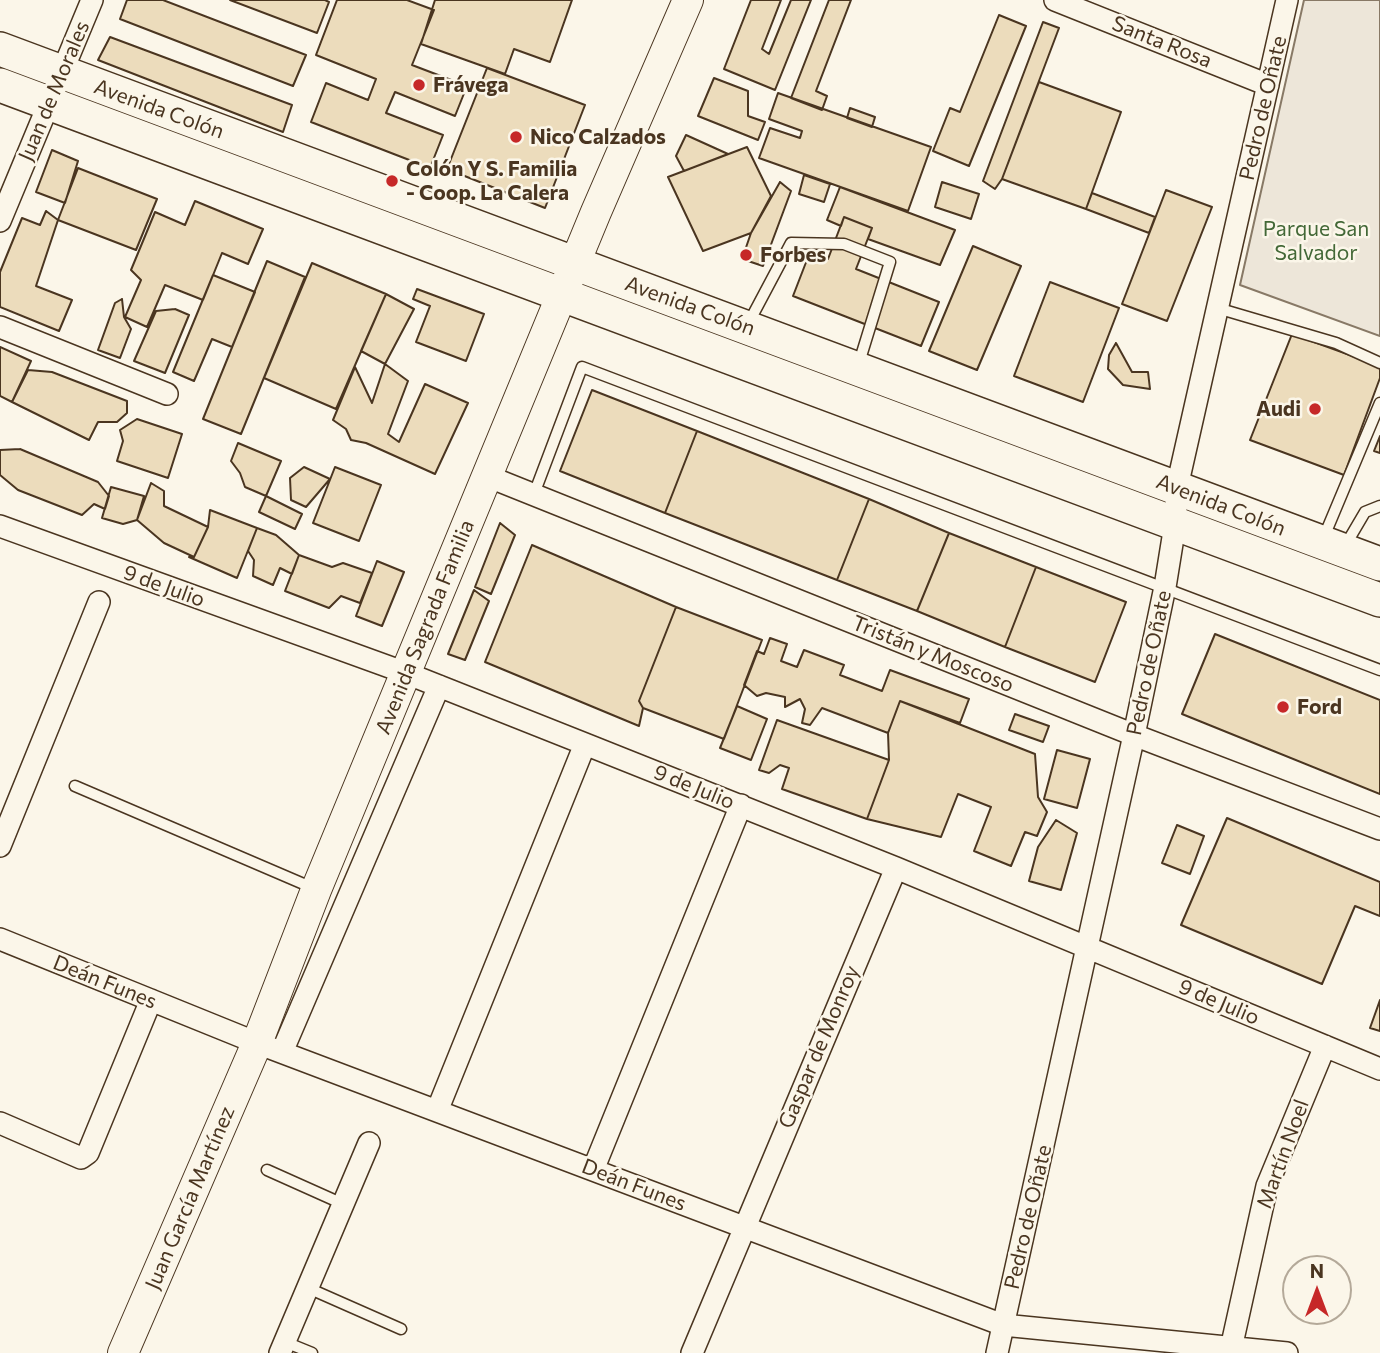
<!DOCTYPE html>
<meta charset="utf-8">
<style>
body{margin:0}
#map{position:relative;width:1380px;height:1353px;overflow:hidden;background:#fbf6e9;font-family:Commissioner,sans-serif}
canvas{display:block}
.north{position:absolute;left:1282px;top:1255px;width:70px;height:70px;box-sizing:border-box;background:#fbf6e9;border:2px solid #b4a999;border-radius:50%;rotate:0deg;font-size:19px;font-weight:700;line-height:28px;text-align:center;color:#4a3520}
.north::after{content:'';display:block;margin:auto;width:24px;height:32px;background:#c62828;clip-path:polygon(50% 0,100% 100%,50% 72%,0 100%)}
</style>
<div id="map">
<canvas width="1380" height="1353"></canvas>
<div class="north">N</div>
</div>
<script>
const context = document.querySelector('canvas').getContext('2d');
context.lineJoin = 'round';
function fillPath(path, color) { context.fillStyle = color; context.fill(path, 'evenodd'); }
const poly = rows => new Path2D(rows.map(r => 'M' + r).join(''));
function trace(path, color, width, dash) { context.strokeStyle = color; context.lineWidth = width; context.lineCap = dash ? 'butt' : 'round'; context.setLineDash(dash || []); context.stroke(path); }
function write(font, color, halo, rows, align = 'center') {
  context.font = font + ' Commissioner,sans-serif'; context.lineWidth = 5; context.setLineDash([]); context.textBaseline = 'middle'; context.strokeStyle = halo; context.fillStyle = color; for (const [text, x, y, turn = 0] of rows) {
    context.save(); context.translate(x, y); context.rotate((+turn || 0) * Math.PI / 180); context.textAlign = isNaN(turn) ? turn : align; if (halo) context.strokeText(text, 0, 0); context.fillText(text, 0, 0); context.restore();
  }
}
const green = poly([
 [1304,0,1380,0,1380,336,1240,285,1304,0]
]);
const building = poly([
 [127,0,163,0,306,55,293,86,120,19,127,0],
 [230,0,325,0,329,2,317,33,230,0],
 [337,0,407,0,434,10,412,65,467,86,455,116,395,92,386,113,443,135,430,168,311,122,326,83,368,100,376,79,316,55,337,0],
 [435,0,572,0,550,62,514,49,505,74,421,44,435,0],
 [751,0,781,0,762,49,769,54,791,0,811,0,775,90,724,69,751,0],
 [829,0,851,0,816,91,827,96,822,110,791,98,829,0],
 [999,15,1026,26,969,166,933,151,950,108,960,112,999,15],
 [1043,22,1059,28,1002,179,995,189,983,181,1043,22],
 [110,37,292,105,283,132,98,60,110,37],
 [487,68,585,105,545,208,447,169,487,68],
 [714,78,748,91,748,116,765,122,758,140,698,116,714,78],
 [1039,82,1121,112,1086,209,1002,179,1039,82],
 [778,93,931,147,908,211,759,158,770,128,800,138,802,131,769,119,778,93],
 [850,108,875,117,872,127,847,118,850,108],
 [686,135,728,154,684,171,676,156,686,135],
 [747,147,771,196,751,233,703,251,668,177,747,147],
 [52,150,78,161,65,203,36,192,52,150],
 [78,168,157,199,136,250,58,220,78,168],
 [804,175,830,184,824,202,799,194,804,175],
 [780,182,791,191,763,266,742,259,751,233,780,182],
 [942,182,979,194,971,219,935,207,942,182],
 [840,187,955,230,940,265,868,239,872,228,844,217,841,226,827,220,840,187],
 [1166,190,1212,207,1167,321,1122,304,1166,190],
 [1092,193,1155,217,1149,233,1086,209,1092,193],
 [195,201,263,229,248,264,222,253,203,300,165,285,147,327,125,317,141,280,131,270,155,212,185,225,195,201],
 [46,211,58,220,36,286,72,300,59,331,0,307,0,272,22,218,40,225,46,211],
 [844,217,872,228,856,269,939,302,921,346,793,296,810,252,828,259,844,217],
 [973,246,1021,266,977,370,929,351,973,246],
 [267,261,305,277,241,434,203,419,267,261],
 [312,263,386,294,336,409,264,378,312,263],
 [213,275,255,292,232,347,212,339,194,381,173,372,213,275],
 [1050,282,1119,308,1083,402,1014,376,1050,282],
 [417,289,484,314,466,361,416,342,430,306,413,299,417,289],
 [386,294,414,309,385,364,361,351,386,294],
 [122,299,124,317,131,329,120,358,98,350,115,303,122,299],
 [175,309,189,315,165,373,134,361,156,311,175,309],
 [1292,334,1380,366,1380,378,1344,475,1250,440,1292,334],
 [1116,343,1132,372,1148,372,1150,389,1123,385,1108,369,1109,355,1116,343],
 [0,347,31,361,12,402,0,396,0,347],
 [385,364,408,381,388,434,399,442,425,384,468,403,435,474,366,443,351,440,346,429,333,420,355,367,372,403,385,364],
 [28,370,52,372,127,401,127,413,117,422,98,422,89,440,12,402,28,370],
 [592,390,697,431,665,513,560,471,592,390],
 [137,419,182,434,168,478,117,461,123,441,120,430,137,419],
 [697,431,869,499,837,580,665,513,697,431],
 [1380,436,1380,453,1374,451,1380,436],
 [238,443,281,461,266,496,245,487,240,473,231,461,238,443],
 [20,449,98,482,109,496,105,509,94,504,82,515,18,490,0,475,0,450,20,449],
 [304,467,330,479,306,507,291,500,290,478,304,467],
 [335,467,381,485,359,541,313,523,335,467],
 [151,483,164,491,164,506,208,527,194,557,164,543,137,520,151,483],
 [111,487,144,496,137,520,123,524,102,518,111,487],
 [266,496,302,514,295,529,259,512,266,496],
 [869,499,949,533,917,611,837,580,869,499],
 [210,510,257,528,237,578,189,557,194,557,208,527,210,510],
 [500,523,515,535,491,594,475,587,500,523],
 [257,528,276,535,299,555,292,574,280,568,273,585,253,576,254,560,248,551,257,528],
 [949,533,1036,567,1005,647,917,611,949,533],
 [532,545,676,607,639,701,643,708,639,726,485,662,532,545],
 [299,555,332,567,343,563,372,573,360,603,341,596,329,608,285,591,299,555],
 [377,561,404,572,382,626,356,616,377,561],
 [1036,567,1126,602,1095,682,1005,647,1036,567],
 [474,590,489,601,465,660,448,654,474,590],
 [676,607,762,640,724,739,643,708,639,701,676,607],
 [1215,634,1380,700,1380,794,1182,714,1215,634],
 [770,638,787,644,781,661,797,667,804,650,844,665,840,675,882,691,890,670,969,699,960,723,900,701,888,733,822,708,810,725,802,723,805,709,800,699,785,707,785,697,766,693,757,696,744,685,757,651,764,654,770,638],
 [900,701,1035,754,1038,797,1047,812,1037,836,1025,832,1011,866,974,851,991,807,958,794,941,837,867,819,889,760,888,733,900,701],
 [737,706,767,719,751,760,720,748,737,706],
 [1015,714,1049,726,1043,742,1009,730,1015,714],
 [777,720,889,760,867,819,782,789,789,768,780,765,769,773,759,770,777,720],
 [1057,750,1090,759,1077,808,1044,799,1057,750],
 [1227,818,1380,882,1380,916,1355,906,1322,984,1181,925,1227,818],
 [1056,820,1077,833,1061,890,1029,881,1038,847,1056,820],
 [1177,825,1204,836,1190,874,1162,863,1177,825],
 [1380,1000,1380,1031,1370,1028,1380,1000]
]);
const service = poly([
 [1217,308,1336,343,1380,363],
 [748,324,791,243,844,244,890,262,858,366],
 [534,494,582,367,1380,670],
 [1323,539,1380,403],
 [1345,546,1365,512,1380,506],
 [75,786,313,888],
 [267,1170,343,1204],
 [308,1288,401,1329],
 [285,1342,312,1353]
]);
const minor = poly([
 [1055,0,1268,85],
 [0,221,92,0],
 [0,327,167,394],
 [487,476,1134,735,1380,829],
 [0,526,406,673,585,744,896,868,1380,1069],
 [0,846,99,602],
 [0,939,257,1043,1003,1325,1287,1353],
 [282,1052,439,686],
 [437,1111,585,744],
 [0,1123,81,1158,88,1153,151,1000],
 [593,1170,741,805],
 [280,1353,369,1143],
 [692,1353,896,868],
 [997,1353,1134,735,1165,587,1175,525,1177,487,1287,0],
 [1230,1353,1267,1186,1325,1046]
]);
const secondary = poly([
 [123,1353,257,1043,316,890,596,212,688,0]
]);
const primary = poly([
 [0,49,1380,564],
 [0,85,1380,600]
]);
const markers = [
 [419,85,7,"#c62828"],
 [516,137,7,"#c62828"],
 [392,181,7,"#c62828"],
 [746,255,7,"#c62828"],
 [1315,409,7,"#c62828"],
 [1283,707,7,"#c62828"]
];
const streetNames = [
 ["Santa Rosa",1162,42,22],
 ["Juan de Morales",54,91,-67],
 ["Pedro de Oñate",1263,108,-77],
 ["Avenida Colón",159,109,20],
 ["Avenida Colón",690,306,20],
 ["Avenida Colón",1221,505,21],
 ["9 de Julio",164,586,20],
 ["Avenida Sagrada Familia",425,627,-68],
 ["Tristán y Moscoso",933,654,22],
 ["Pedro de Oñate",1149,663,-78],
 ["9 de Julio",694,787,22],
 ["Deán Funes",105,982,22],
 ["9 de Julio",1219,1002,23],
 ["Gaspar de Monroy",819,1047,-67],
 ["Martín Noel",1283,1154,-70],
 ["Deán Funes",634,1185,21],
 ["Juan García Martínez",190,1198,-67],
 ["Pedro de Oñate",1028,1217,-77]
];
const poiNames = [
 ["Frávega",433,85],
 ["Nico Calzados",530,137],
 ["Colón Y S. Familia",406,169],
 ["- Coop. La Calera",406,193],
 ["Forbes",760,255],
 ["Audi",1301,409,"right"],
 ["Ford",1297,707]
];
const parkNames = [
 ["Parque San",1316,229],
 ["Salvador",1316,253]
];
fillPath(green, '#ede6d9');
trace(green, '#887966', 2);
fillPath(building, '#ecdcbc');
trace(building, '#4a3520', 2);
trace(service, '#4a3520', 13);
trace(minor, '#4a3520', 24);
trace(secondary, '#4a3520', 32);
trace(primary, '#4a3520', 36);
trace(service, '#fbf6e9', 10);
trace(minor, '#fbf6e9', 21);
trace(secondary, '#fbf6e9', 30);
trace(primary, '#fbf6e9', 33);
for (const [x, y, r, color] of markers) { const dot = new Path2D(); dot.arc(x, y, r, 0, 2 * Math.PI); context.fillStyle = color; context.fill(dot); trace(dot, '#fbf6e9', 2.5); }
write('21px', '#4a3520', '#fbf6e9', streetNames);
write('bold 21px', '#4a3520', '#fbf6e9', poiNames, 'left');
write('21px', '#436837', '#fbf6e9', parkNames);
</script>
